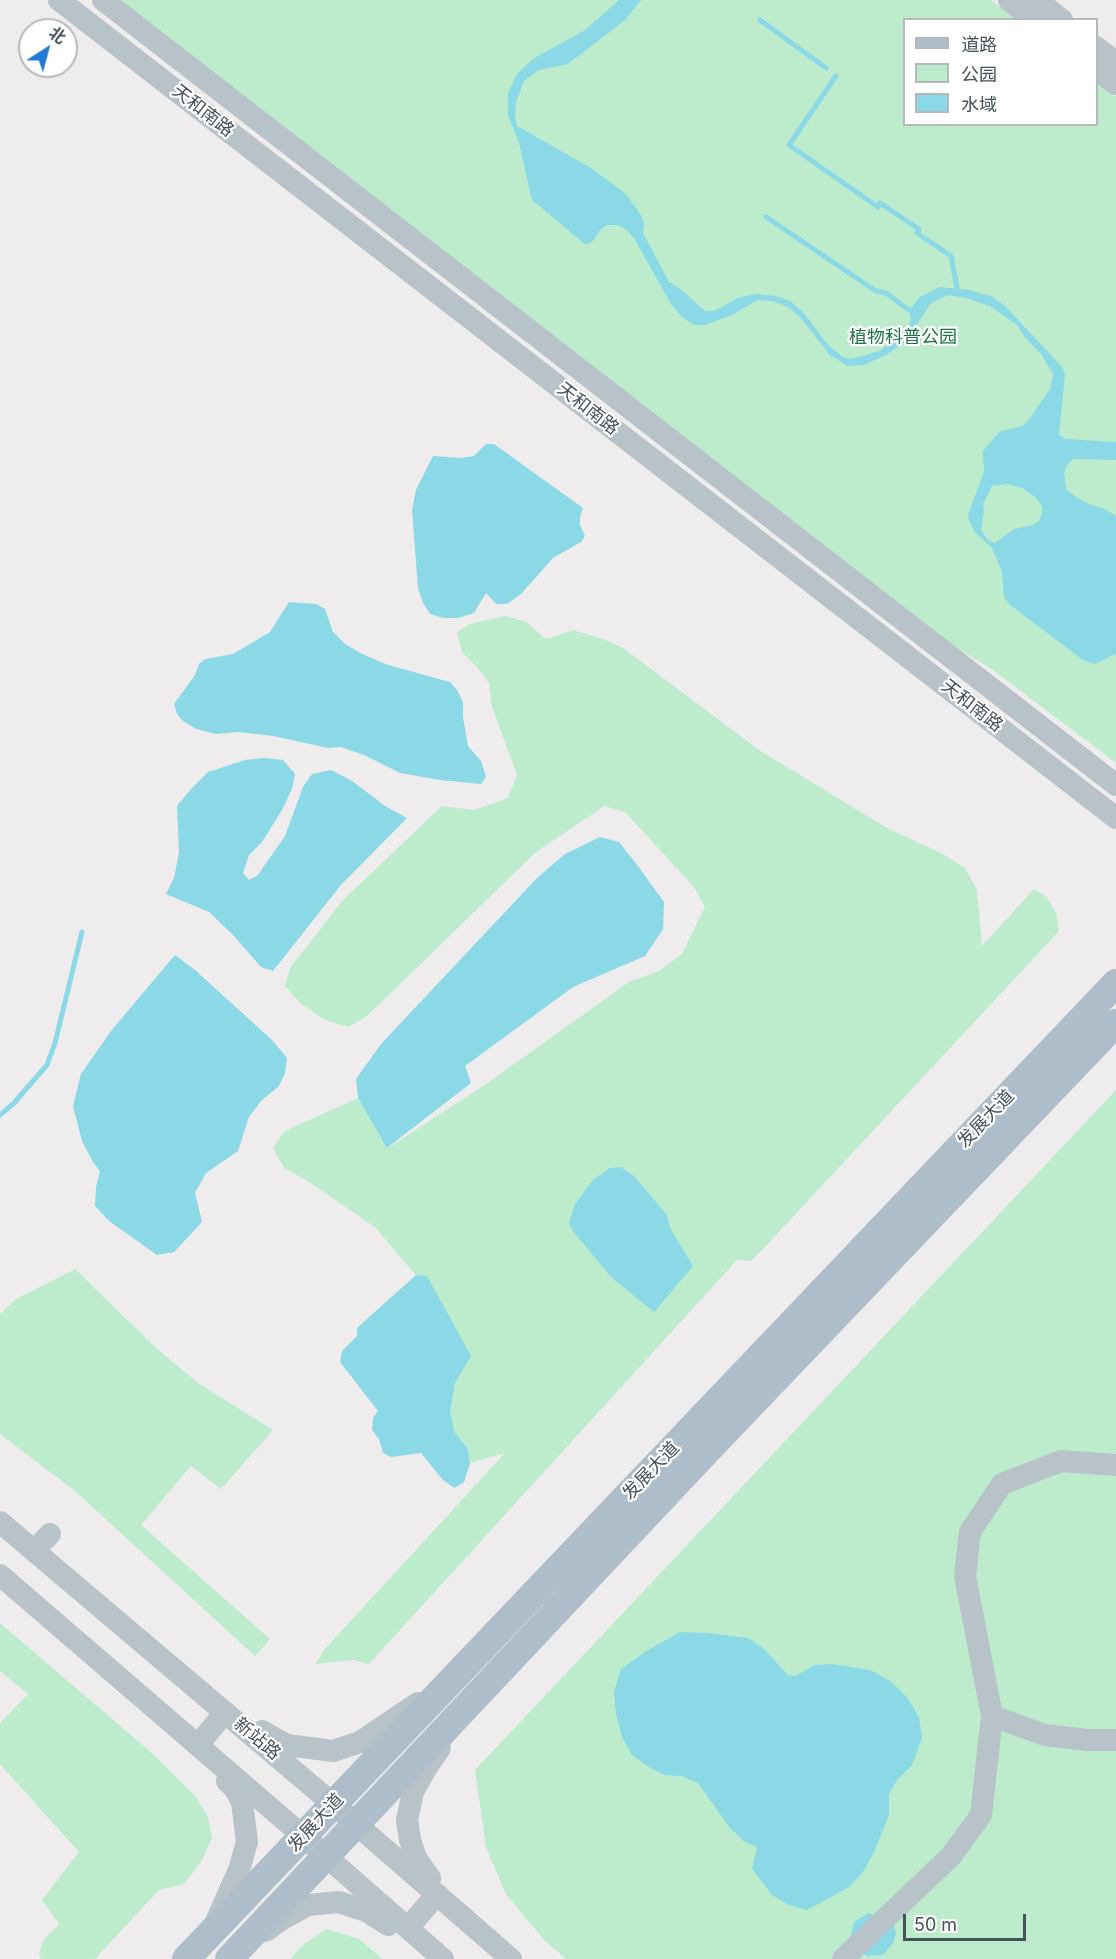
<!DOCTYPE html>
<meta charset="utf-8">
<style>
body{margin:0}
#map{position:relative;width:1116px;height:1959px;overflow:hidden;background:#efeced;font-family:Inter,"Noto Sans SC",sans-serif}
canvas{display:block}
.legend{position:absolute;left:903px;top:18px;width:195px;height:108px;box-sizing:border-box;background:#fff;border:2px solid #b5b9bd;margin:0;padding:8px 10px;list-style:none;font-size:18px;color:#465159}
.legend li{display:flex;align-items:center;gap:12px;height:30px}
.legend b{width:30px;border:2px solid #b5b9bd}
.north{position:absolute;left:18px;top:18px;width:60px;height:60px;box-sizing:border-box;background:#fff;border:2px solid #b5b9bd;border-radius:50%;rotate:36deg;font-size:16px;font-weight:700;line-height:24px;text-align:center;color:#465159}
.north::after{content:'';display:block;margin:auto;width:21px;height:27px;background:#227ad3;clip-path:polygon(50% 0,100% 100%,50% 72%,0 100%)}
.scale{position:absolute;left:903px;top:1914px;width:123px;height:27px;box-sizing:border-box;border:3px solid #465159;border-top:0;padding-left:8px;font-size:18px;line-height:21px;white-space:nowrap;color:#465159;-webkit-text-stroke:4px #fff;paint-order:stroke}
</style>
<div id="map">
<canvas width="1116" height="1959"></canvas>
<ul class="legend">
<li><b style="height:8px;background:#adbeca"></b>道路</li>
<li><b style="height:16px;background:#bceccc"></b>公园</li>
<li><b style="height:16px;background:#8bd8e6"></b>水域</li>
</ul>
<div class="north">北</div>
<div class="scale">50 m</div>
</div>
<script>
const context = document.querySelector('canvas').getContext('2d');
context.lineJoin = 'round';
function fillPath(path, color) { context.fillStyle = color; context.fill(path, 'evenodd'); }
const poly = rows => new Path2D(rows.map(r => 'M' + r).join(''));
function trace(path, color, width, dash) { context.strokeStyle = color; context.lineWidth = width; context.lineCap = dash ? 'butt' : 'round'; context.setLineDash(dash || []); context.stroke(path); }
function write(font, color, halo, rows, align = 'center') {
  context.font = font + ' Inter,"Noto Sans SC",sans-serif'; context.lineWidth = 4.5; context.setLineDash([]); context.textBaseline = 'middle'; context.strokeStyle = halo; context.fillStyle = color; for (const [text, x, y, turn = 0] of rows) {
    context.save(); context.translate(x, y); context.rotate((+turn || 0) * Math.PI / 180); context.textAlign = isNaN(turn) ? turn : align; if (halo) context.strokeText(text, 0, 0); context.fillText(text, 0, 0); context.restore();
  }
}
const green = poly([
 [120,0,991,0,1016,19,904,20,904,124,1096,124,1097,82,1116,97,1116,763,993,670,957,648],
 [506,616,526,622,546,639,573,630,603,639,623,648,759,750,887,828,943,854,965,868,977,890,982,946,1034,889,1047,897,1056,913,1059,931,764,1248,751,1261,737,1260,369,1664,353,1660,316,1664,324,1650,505,1453,470,1463,468,1449,455,1433,450,1412,455,1383,427,1276,416,1275,375,1227,306,1180,284,1168,273,1148,285,1131,358,1098,388,1148,489,1082,629,982,659,971,682,954,705,907,694,887,625,812,604,806,535,853,367,1016,348,1027,325,1020,299,1002,285,986,290,968,343,900,442,806,474,810,508,798,517,775,492,707,489,683,477,667,462,652,457,632,470,624],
 [1116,1090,1116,1959,566,1959,544,1940,506,1894,486,1847,475,1770],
 [75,1269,155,1347,198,1383,273,1430,221,1489,191,1466,141,1525,270,1639,255,1656,75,1491,0,1434,0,1314,16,1299],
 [0,1623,153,1754,196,1797,208,1817,212,1838,202,1860,184,1884,159,1890,95,1959,41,1959,39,1953,43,1941,59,1924,42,1900,79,1852,0,1764,0,1723,28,1694,0,1671],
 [326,1929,359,1939,383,1959,290,1959,304,1944]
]);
const water = poly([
 [619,0,641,0,625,20,568,64,539,70,524,81,516,102,515,116,517,126,591,168,625,193,641,215,644,223,643,233,669,282,679,288,705,311,714,311,738,298,756,294,776,296,790,301,803,312,828,345,843,357,851,359,880,351,909,326,911,319,909,310,920,297,940,287,969,290,991,296,1004,305,1062,367,1065,374,1059,435,1066,439,1116,442,1116,460,1073,459,1067,465,1064,473,1066,489,1076,497,1089,504,1103,508,1116,516,1116,654,1095,664,1083,660,1010,605,1004,597,1002,572,992,548,974,531,968,518,970,509,984,472,983,451,999,432,1022,426,1028,421,1050,389,1053,374,1041,354,1024,336,1017,325,990,306,966,298,948,295,931,303,905,342,886,355,864,365,848,366,830,355,800,317,788,307,773,301,758,300,732,315,705,325,694,325,682,317,671,304,634,238,626,229,618,225,607,225,600,230,594,240,586,245,532,200,519,143,508,115,508,93,517,74,534,58,584,31],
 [1008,484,1022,488,1035,497,1042,506,1042,514,1039,521,1033,525,1014,529,995,543,988,540,981,530,984,510,983,504,992,486],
 [486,444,494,444,583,508,580,517,580,525,585,536,581,542,553,558,521,594,507,604,496,604,486,593,474,613,458,618,443,618,430,614,423,603,418,588,412,510,416,490,433,456,461,458,474,456],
 [289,602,316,604,325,609,333,632,344,643,360,653,388,665,450,682,457,690,463,702,463,717,468,746,481,761,486,777,481,784,440,780,400,773,364,755,341,747,328,748,273,736,238,732,216,734,196,729,183,721,177,714,174,704,195,675,199,664,205,659,233,654,270,632],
 [265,758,283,760,295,774,292,789,282,810,262,842,249,855,243,873,249,880,257,876,285,836,303,787,312,774,331,770,352,781,385,806,407,818,340,886,273,971,261,967,233,935,209,912,166,894,174,878,179,853,177,806,192,788,208,772,245,760],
 [600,837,619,842,638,866,664,902,663,929,645,956,573,987,465,1066,471,1083,387,1148,358,1098,356,1079,381,1044,537,878,565,854],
 [175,955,195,970,272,1040,287,1058,285,1073,279,1086,261,1101,249,1117,238,1151,206,1173,195,1193,202,1222,174,1252,157,1255,109,1221,95,1206,96,1187,100,1171,93,1162,82,1141,73,1106,81,1074,111,1031],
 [621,1167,635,1177,667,1215,670,1228,693,1266,654,1312,611,1277,572,1230,569,1223,575,1204,593,1180,610,1168],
 [416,1275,427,1276,471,1356,455,1383,450,1412,455,1433,468,1449,470,1463,464,1482,454,1488,442,1479,421,1453,391,1457,383,1453,379,1439,372,1430,373,1418,378,1411,340,1362,342,1351,357,1336,357,1328],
 [680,1632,708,1633,748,1638,763,1648,788,1675,796,1676,814,1665,832,1664,870,1670,890,1681,906,1696,919,1717,922,1738,912,1765,897,1780,889,1794,889,1815,873,1854,863,1872,849,1887,807,1910,789,1905,772,1895,752,1869,757,1847,745,1842,730,1828,698,1783,681,1776,664,1775,649,1767,632,1755,622,1737,616,1714,614,1692,621,1669,645,1652],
 [869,1913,894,1924,896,1934,893,1943,883,1955,866,1956,851,1934,854,1922]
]);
const stream = poly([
 [760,20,826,68],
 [836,76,789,145,878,207,880,203,919,229,917,233,951,256,957,288],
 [766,217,876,291,886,293,909,310],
 [0,1115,14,1103,47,1065,55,1043,82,932]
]);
const minor = poly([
 [59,0,1116,818],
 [103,0,1116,785],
 [1009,0,1034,20],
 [1037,0,1062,20],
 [1096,47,1116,62],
 [1096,69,1116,84],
 [0,1522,333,1804,511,1959],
 [34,1551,50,1534],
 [0,1575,303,1836,443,1959],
 [992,1716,1045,1735,1087,1740,1116,1740],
 [262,1731,287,1745,333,1751,360,1742,418,1703],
 [198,1745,225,1712],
 [430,1878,416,1858,410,1840,407,1820,413,1792,427,1767,440,1748],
 [217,1919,239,1870,247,1842,242,1802,235,1789,227,1781],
 [408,1928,437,1894],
 [266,1931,281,1920,308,1905,339,1902,366,1911,388,1925],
 [843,1959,951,1856,981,1815,992,1716,965,1576,970,1532,1002,1484,1061,1461,1116,1465]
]);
const major = poly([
 [186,1959,1116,983],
 [229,1959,707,1451,1116,1023]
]);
const streetNames = [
 ["天和南路",203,111,38],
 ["天和南路",588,409,38],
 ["天和南路",972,706,38],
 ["发展大道",986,1119,-46],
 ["发展大道",651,1471,-46],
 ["新站路",257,1739,40],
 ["发展大道",316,1823,-47]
];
const parkNames = [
 ["植物科普公园",903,338]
];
fillPath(green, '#bceccc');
fillPath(water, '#8bd8e6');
trace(stream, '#8bd8e6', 5);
trace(minor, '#b8c2c9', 22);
trace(major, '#adbeca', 28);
write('18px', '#465159', '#fff', streetNames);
write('18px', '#1b7543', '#fff', parkNames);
</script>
